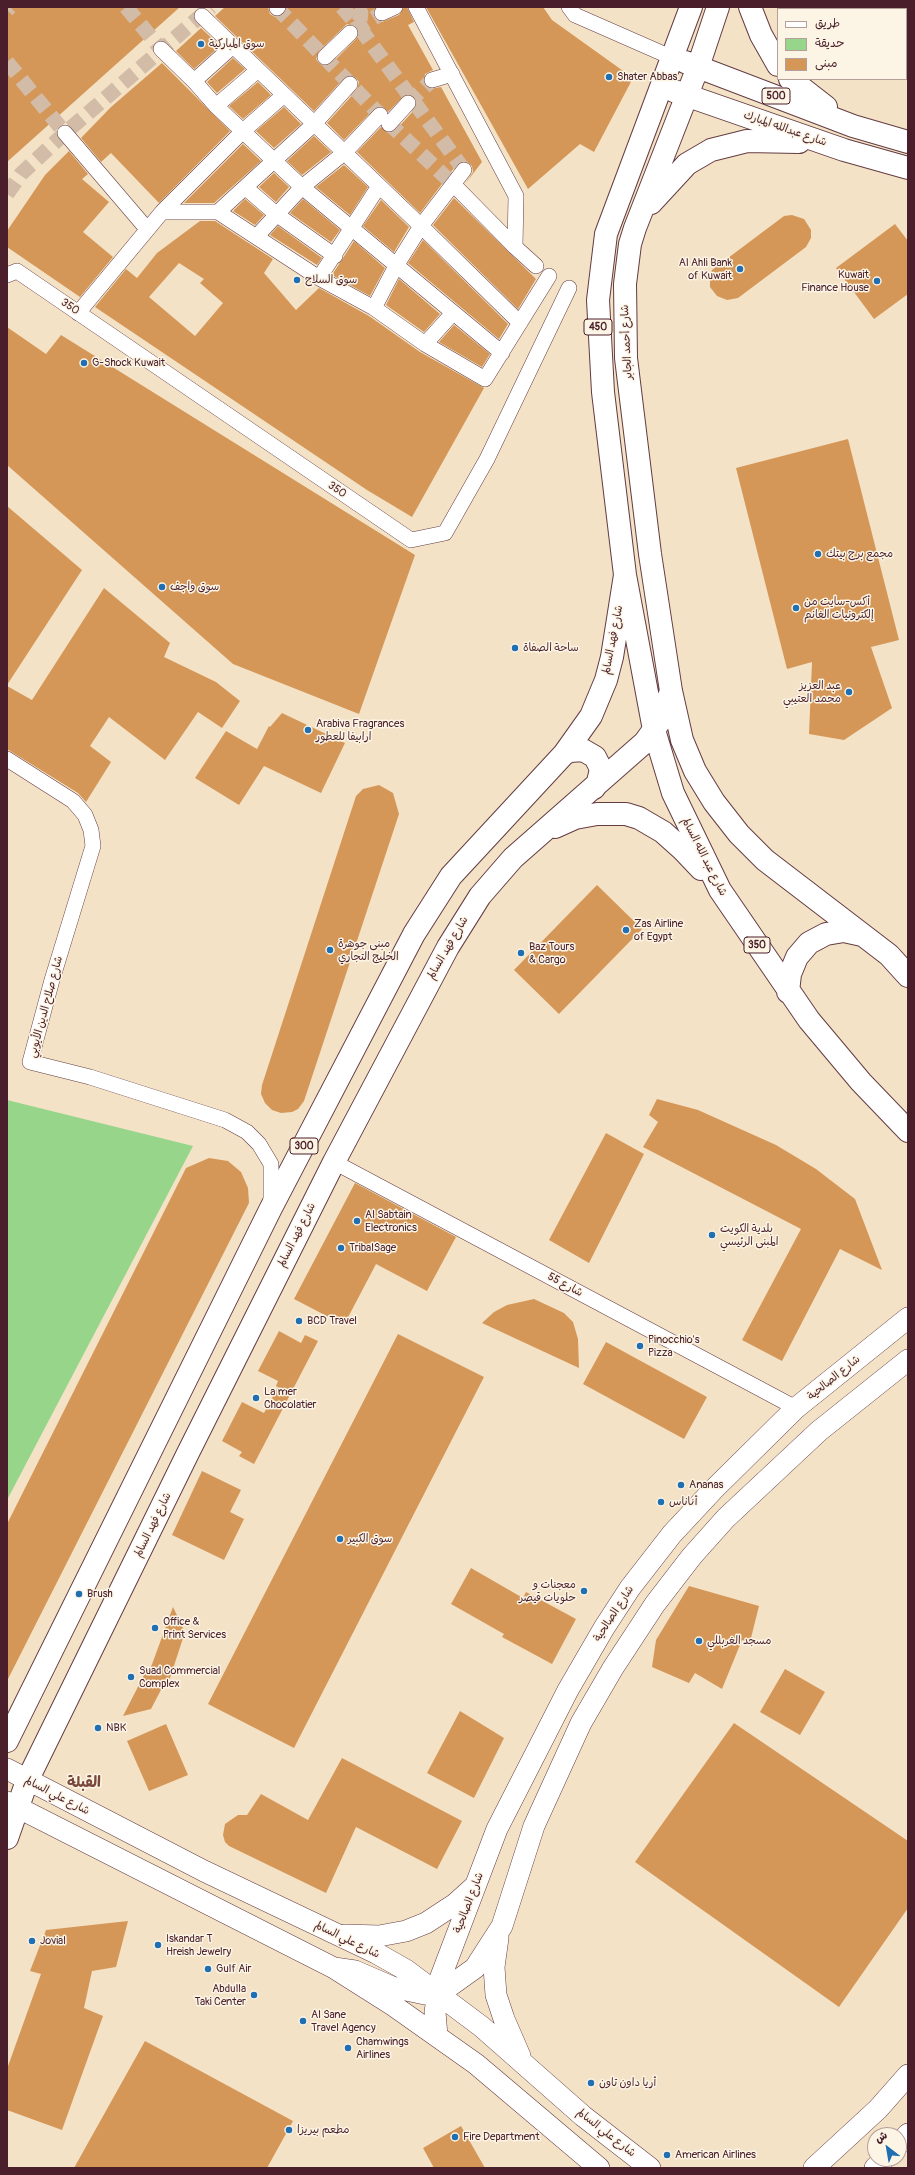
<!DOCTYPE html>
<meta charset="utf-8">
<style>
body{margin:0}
#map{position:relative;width:915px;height:2175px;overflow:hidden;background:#f4e2c6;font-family:Pangolin,"Playpen Sans Arabic",sans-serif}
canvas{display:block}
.frame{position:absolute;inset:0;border:8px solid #4a1f2b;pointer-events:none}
.legend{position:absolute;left:777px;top:8px;width:130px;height:72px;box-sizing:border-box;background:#fcf5e5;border:1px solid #b59f9b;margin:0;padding:5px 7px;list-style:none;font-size:12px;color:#4a1f2b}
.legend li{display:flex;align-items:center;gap:8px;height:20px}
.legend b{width:20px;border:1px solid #b59f9b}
.north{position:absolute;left:867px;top:2127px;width:40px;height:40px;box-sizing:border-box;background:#fcf5e5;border:1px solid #b59f9b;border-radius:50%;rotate:329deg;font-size:11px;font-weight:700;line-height:16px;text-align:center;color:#4a1f2b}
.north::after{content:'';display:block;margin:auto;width:14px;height:18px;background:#1f6fb2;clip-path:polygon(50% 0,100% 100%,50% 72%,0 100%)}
</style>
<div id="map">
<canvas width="915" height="2175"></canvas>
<div class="frame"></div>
<ul class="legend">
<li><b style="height:5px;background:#fff"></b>طريق</li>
<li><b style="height:11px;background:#96d58a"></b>حديقة</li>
<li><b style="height:11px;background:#d59758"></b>مبنى</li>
</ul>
<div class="north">ش</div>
</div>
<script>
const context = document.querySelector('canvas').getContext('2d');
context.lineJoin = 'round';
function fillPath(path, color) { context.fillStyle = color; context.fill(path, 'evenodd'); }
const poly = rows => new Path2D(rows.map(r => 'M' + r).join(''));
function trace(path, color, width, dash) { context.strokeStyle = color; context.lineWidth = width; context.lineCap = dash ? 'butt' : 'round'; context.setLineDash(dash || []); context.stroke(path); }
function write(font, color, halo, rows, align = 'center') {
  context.font = font + ' Pangolin,"Playpen Sans Arabic",sans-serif'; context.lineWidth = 3; context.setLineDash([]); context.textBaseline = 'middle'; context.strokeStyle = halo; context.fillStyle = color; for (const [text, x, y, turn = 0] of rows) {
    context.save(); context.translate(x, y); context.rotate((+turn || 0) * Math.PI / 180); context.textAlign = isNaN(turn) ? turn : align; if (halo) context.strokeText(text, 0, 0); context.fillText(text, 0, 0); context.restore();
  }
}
const green = poly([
 [7,1100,193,1146,7,1500]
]);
const building = poly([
 [7,7,180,7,7,162],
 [225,7,268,7,270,14,275,17,283,14,287,7,376,7,374,16,382,22,399,15,404,7,407,7,414,22,408,25,433,70,425,74,424,83,430,89,441,87,482,162,465,184,473,172,472,166,466,161,457,164,420,213,357,152,381,127,388,133,396,130,415,109,417,101,414,97,405,95,388,112,382,106,374,109,344,140,327,123,357,90,359,82,356,78,351,75,344,78,314,111,215,16],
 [347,24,357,27,359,31,356,39,331,64,327,66,319,63,316,59,319,51],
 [426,7,543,7,552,20,633,78,594,152,580,144,528,189],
 [201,28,220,46,194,69,176,51],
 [233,58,245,69,217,93,207,82],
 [162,63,230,131,159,203,111,153,101,162,81,138,111,107],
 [258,82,271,95,243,119,229,106],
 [284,107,301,124,274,148,256,131],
 [314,136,331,152,302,175,287,161],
 [243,144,261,161,214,203,184,203],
 [69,151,88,174,82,179,109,202,83,232,113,257,80,297,7,247,7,231,45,175],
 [344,165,368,187,350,215,316,187],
 [274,173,289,187,276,202,259,187],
 [454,198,536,279,518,309,433,225],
 [245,199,264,215,255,225,233,211],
 [303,199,340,230,331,242,290,213],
 [381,200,409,227,394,252,363,226],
 [792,215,804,219,811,230,811,238,806,247,738,298,727,300,717,296,710,287,710,275,712,270,784,216],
 [200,221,215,221,273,259,264,273,296,310,319,288,369,316,420,352,484,388,412,517,367,490,95,307,126,269,137,278,157,253],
 [179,263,204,279,200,283,223,303,195,336,149,297],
 [895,224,908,241,908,294,874,319,836,268],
 [278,226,322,258,317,265,270,235],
 [423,240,508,324,499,339,408,263],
 [354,241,385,268,370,296,332,275],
 [399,279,440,314,424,332,386,305],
 [454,325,490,354,482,367,439,342],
 [7,327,46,354,61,335,415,555,359,714,233,664,7,465],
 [848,439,899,640,871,647,892,708,844,740,809,734,812,662,787,669,736,468],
 [7,506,82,570,7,685],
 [104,588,170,643,164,657,216,682,240,701,222,728,198,712,165,760,109,717,90,746,111,762,86,802,78,793,7,749,7,686,32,700],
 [282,713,345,743,321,793,264,766,239,805,195,778,226,731,257,749,269,726,270,727],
 [379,785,393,793,399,814,304,1101,298,1109,292,1112,281,1113,272,1110,265,1103,261,1094,262,1085,356,796,363,789],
 [597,885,642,929,559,1014,514,970],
 [657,1099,698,1110,776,1145,816,1169,855,1199,882,1270,840,1249,782,1361,742,1340,801,1229,643,1147,658,1122,649,1115],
 [606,1133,644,1154,589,1263,549,1240],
 [209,1158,228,1161,241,1172,248,1188,249,1203,7,1681,7,1524,186,1168],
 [355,1183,456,1237,427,1291,376,1264,344,1325,294,1299],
 [534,1299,564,1313,573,1322,578,1339,579,1368,482,1323,494,1312,507,1305],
 [279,1331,301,1343,305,1335,318,1341,254,1464,239,1456,242,1452,222,1441,242,1402,264,1413,278,1387,276,1386,278,1381,258,1371],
 [398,1334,484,1377,294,1748,208,1704],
 [606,1342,707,1397,684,1439,583,1384],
 [202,1471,241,1490,230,1512,244,1519,224,1560,172,1535],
 [471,1568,523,1598,526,1592,576,1619,552,1664,502,1637,504,1634,451,1604],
 [689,1586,759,1606,750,1642,742,1640,722,1689,695,1673,689,1683,652,1667,656,1640],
 [173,1607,185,1632,170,1678,162,1688,151,1709,123,1716,144,1675,151,1667],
 [785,1669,825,1692,800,1735,760,1712],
 [460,1711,504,1738,474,1798,427,1773],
 [734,1723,908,1841,908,1908,839,2007,635,1862],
 [166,1724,188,1775,149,1791,127,1741],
 [342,1758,462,1821,437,1869,356,1827,326,1893,229,1846,225,1842,223,1835,225,1824,238,1815,247,1815,261,1794,308,1820],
 [128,1921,116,1967,92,1971,84,2008,103,2016,62,2130,7,2110,7,2069,41,1974,30,1971,46,1930],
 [145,2041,293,2121,267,2168,74,2168],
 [461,2126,485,2168,434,2168,423,2148]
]);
const streetTunnel = poly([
 [126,7,161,49],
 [276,7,380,115,454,185],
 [342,7,359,27],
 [357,7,361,13,359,27,464,170],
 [7,10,10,7],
 [354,30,382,13],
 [7,62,65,133],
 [408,103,432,80],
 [7,194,21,174,65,133,211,7]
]);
const street = poly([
 [416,7,516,196,515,247,536,266],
 [569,7,575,15,673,58],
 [277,8,278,7],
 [382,13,395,7],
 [202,16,421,226,520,323],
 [161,49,194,81,216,106,302,187,502,353],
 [325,57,350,33],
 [432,80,452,74],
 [194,81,233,46],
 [216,106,258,70],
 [389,124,408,103],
 [65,133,147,229],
 [454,185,515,247],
 [246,188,276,214,335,256],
 [162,212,243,131,284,95],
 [218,212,314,124,350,84],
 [257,236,302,187,344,153,380,115],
 [7,275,17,271,411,540,445,533,487,459,569,288],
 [319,278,379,186],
 [374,308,396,266,421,226,464,170],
 [78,313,162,212,218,212,319,278,374,308,425,344,485,379,549,276],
 [425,344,453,313],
 [7,759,73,801,85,815,91,830,93,846,52,980,30,1062,90,1077,225,1120,247,1132,259,1144,271,1164,271,1204],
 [334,1162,796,1408]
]);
const secondary = poly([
 [7,1769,204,1871,376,1953,406,1970,482,2027,583,2116,650,2168],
 [7,1802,334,1968,394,2006,476,2064,599,2168],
 [345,1935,379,1936,406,1931,426,1923,455,1904,475,1886],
 [498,1938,494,1967,496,1995,504,2019,520,2056],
 [334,1968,355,1971,392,1987,425,1994,447,1988,475,1968,502,1926,534,1826,581,1723,613,1668,655,1604,692,1556,726,1518,819,1431,908,1360],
 [437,2036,435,2012,440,1979,497,1829,568,1690,604,1628,630,1588,672,1534,713,1490,796,1408,908,1318],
 [899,2144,908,2134],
 [814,2168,878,2109,908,2075],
 [875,2168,884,2159]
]);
const primary = poly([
 [691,7,606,234,598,300,603,392,625,575,654,730,673,793,720,890,809,1020,861,1082,908,1131],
 [718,7,698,67,635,228,630,244,625,284,626,358,650,554,671,691,682,740,695,771,714,802,739,834,765,860,889,955,908,976],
 [750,7,761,35,778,65],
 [685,62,853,126,908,142],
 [790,79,826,107],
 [674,91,844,150,908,168],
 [651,203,687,164,711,150,747,141,799,142],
 [564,754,570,751,583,750,595,757,601,769,598,782,594,788],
 [555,827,575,818,597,814,626,814,639,818,663,832,682,849,701,869],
 [788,992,790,974,797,957,809,943,826,934,844,931,862,935],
 [7,1741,271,1208,414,934,451,876,564,754,591,716,606,680,612,657,625,575],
 [7,1838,27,1781,188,1453,334,1162,448,947,480,896,513,858,645,742,660,721,671,691]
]);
const markers = [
 [201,44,4,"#1f6fb2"],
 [609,77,4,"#1f6fb2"],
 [740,269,4,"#1f6fb2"],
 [297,280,4,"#1f6fb2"],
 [877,281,4,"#1f6fb2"],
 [84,363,4,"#1f6fb2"],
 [818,554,4,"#1f6fb2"],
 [162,587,4,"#1f6fb2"],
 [796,608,4,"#1f6fb2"],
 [515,648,4,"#1f6fb2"],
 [849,692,4,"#1f6fb2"],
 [308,730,4,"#1f6fb2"],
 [626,930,4,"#1f6fb2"],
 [330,950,4,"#1f6fb2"],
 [521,953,4,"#1f6fb2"],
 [357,1221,4,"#1f6fb2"],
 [712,1235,4,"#1f6fb2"],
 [341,1248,4,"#1f6fb2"],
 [299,1321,4,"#1f6fb2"],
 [640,1346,4,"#1f6fb2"],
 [256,1398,4,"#1f6fb2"],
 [681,1485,4,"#1f6fb2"],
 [661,1502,4,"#1f6fb2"],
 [340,1539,4,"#1f6fb2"],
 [584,1591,4,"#1f6fb2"],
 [79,1594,4,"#1f6fb2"],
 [155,1628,4,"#1f6fb2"],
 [699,1641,4,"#1f6fb2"],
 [131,1677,4,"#1f6fb2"],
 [98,1728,4,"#1f6fb2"],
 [32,1941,4,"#1f6fb2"],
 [158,1945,4,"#1f6fb2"],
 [208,1969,4,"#1f6fb2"],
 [254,1995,4,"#1f6fb2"],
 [303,2021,4,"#1f6fb2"],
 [348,2048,4,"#1f6fb2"],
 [591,2083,4,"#1f6fb2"],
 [289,2130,4,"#1f6fb2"],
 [455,2137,4,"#1f6fb2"],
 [667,2155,4,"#1f6fb2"]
];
const shields = [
 [776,96,28],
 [598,327,28],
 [757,945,26],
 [304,1146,28]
];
const shieldNames = [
 ["500",776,96],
 ["450",598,327],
 ["350",757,945],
 ["300",304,1146]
];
const poiNames = [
 ["سوق المباركية",209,44],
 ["Shater Abbas",617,77],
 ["Al Ahli Bank",732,263,"right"],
 ["of Kuwait",732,276,"right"],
 ["Kuwait",869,275,"right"],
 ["Finance House",869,288,"right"],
 ["سوق السلاح",305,280],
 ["G-Shock Kuwait",92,363],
 ["مجمع برج بيتك",826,554],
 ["سوق واجف",170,587],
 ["أكس-سايت من",804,602],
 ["إلكترونيات الغانم",804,615],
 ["ساحة الصفاة",523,648],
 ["عبد العزيز",841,686,"right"],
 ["محمد العتيبي",841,699,"right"],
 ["Arabiva Fragrances",316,724],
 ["ارابيفا للعطور",316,737],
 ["Zas Airline",634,924],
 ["of Egypt",634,937],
 ["مبنى جوهرة",338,944],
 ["الخليج التجاري",338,957],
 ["Baz Tours",529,947],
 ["& Cargo",529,960],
 ["Al Sabtain",365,1215],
 ["Electronics",365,1228],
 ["بلدية الكويت",720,1229],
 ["المبنى الرئيسي",720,1242],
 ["TribalSage",349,1248],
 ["BCD Travel",307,1321],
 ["Pinocchio's",648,1340],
 ["Pizza",648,1353],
 ["La mer",264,1392],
 ["Chocolatier",264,1405],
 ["Ananas",689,1485],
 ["أناناس",669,1502],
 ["سوق الكبير",348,1539],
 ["معجنات و",576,1585,"right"],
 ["حلويات قيصر",576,1598,"right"],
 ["Brush",87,1594],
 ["Office &",163,1622],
 ["Print Services",163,1635],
 ["مسجد الغربللي",707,1641],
 ["Suad Commercial",139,1671],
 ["Complex",139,1684],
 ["NBK",106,1728],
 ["Iskandar T",166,1939],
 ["Hreish Jewelry",166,1952],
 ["Jovial",40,1941],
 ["Gulf Air",216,1969],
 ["Abdulla",246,1989,"right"],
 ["Taki Center",246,2002,"right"],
 ["Al Sane",311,2015],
 ["Travel Agency",311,2028],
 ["Chamwings",356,2042],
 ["Airlines",356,2055],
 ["أريا داون تاون",599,2083],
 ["مطعم بيريزا",297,2130],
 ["Fire Department",463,2137],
 ["American Airlines",675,2155]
];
const streetNames = [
 ["شارع عبدالله المبارك",785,129,19],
 ["350",70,307,34],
 ["شارع أحمد الجابر",627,342,-93],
 ["350",337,490,34],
 ["شارع فهد السالم",613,640,-79],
 ["شارع عبد الله السالم",704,857,63],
 ["شارع فهد السالم",448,948,-60],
 ["شارع صلاح الدين الأيوبي",46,1007,-75],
 ["شارع فهد السالم",297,1235,-63],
 ["شارع 55",565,1285,28],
 ["شارع الصالحية",834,1378,-39],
 ["شارع فهد السالم",153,1525,-64],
 ["شارع الصالحية",614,1614,-57],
 ["شارع علي السالم",57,1796,27],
 ["شارع الصالحية",469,1903,-69],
 ["شارع علي السالم",347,1940,26],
 ["شارع علي السالم",606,2133,38]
];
const districtNames = [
 ["القبلة",84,1783]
];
fillPath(green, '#96d58a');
fillPath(building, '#d59758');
trace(streetTunnel, '#d2bba7', 15, [15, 8]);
trace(street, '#643c42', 16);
trace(secondary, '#643c42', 22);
trace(primary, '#643c42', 24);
trace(street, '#fff', 15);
trace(secondary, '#fff', 21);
trace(primary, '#fff', 22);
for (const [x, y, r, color] of markers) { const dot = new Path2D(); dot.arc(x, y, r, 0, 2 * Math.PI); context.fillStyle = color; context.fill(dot); trace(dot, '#fcf5e5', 1.5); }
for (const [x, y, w] of shields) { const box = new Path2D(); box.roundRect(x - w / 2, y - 8, w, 16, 3); context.fillStyle = '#fcf5e5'; context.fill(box); trace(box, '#4a1f2b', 1); }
write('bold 10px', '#4a1f2b', null, shieldNames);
write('11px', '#4a1f2b', '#fcf5e5', poiNames, 'left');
write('11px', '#4a1f2b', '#fcf5e5', streetNames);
write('bold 15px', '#7b493b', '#fcf5e5', districtNames);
</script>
